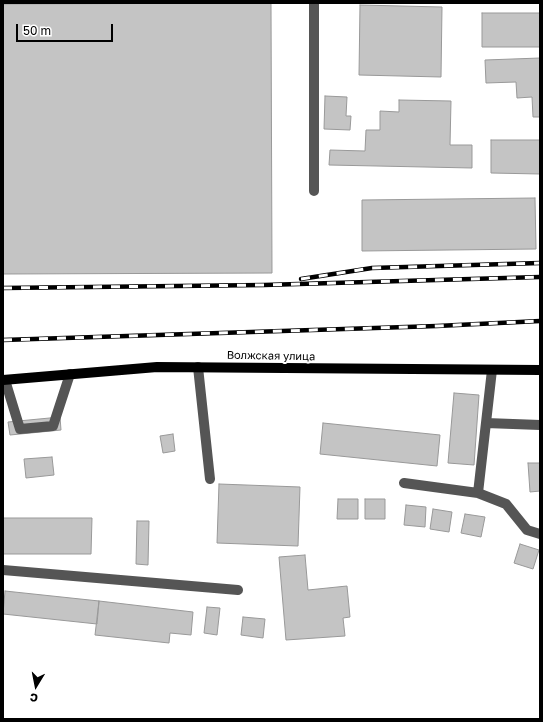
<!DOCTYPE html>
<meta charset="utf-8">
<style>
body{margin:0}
#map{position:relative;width:543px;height:722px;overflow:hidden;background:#fff;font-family:"Golos Text",sans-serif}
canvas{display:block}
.frame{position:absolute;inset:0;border:4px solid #000;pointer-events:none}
.north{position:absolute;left:16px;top:666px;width:40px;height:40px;-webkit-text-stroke:3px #fff;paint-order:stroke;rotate:190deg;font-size:11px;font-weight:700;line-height:16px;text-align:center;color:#000}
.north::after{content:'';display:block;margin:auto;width:14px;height:18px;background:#000;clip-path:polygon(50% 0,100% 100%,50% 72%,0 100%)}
.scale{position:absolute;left:16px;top:24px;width:97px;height:18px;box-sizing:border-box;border:2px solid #000;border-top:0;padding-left:5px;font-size:12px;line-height:14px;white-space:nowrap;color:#000;-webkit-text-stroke:3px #fff;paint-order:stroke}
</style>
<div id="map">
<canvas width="543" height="722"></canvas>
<div class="frame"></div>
<div class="north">С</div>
<div class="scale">50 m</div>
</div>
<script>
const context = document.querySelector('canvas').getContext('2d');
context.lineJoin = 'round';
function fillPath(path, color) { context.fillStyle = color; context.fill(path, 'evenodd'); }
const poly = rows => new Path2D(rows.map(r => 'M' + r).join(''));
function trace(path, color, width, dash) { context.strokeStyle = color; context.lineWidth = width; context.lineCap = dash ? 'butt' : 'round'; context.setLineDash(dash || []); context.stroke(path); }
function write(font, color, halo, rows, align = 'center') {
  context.font = font + ' "Golos Text",sans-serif'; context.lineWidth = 4; context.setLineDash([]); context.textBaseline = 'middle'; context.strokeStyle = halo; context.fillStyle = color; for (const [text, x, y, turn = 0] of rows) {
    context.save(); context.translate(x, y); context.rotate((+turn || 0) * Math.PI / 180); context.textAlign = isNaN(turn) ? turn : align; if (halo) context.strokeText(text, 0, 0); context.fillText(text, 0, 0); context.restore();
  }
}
const building = poly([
 [271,3,272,273,3,274,3,4,271,3],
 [360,5,442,7,441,77,359,75,360,5],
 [482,13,540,13,540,47,482,47,482,13],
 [540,58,540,117,533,117,532,97,517,98,516,82,486,83,485,60,540,58],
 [325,96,347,97,346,116,351,116,350,130,324,129,325,96],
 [399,100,451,101,450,145,472,145,472,168,329,165,330,150,365,151,366,130,380,130,380,111,399,112,399,100],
 [491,140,540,140,540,174,491,173,491,140],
 [535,198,536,249,362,251,362,200,535,198],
 [454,393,479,395,474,465,448,463,454,393],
 [60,417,61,430,10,435,8,422,60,417],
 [323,423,440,435,437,466,320,454,323,423],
 [173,434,175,451,163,453,160,436,173,434],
 [52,457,54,475,26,478,24,459,52,457],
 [528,463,540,463,540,491,530,492,528,463],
 [219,484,300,487,298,546,217,543,219,484],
 [338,499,358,499,358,519,337,519,338,499],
 [365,499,385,499,385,519,365,519,365,499],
 [406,505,426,507,425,527,404,525,406,505],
 [433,509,452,512,449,532,430,529,433,509],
 [465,514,485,517,481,537,461,533,465,514],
 [3,518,92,518,91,554,3,554,3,518],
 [137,521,149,521,148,565,136,564,137,521],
 [520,544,539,550,533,569,514,563,520,544],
 [305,555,308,590,347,586,350,617,343,618,345,636,286,640,279,557,305,555],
 [5,591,99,601,97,624,3,614,5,591],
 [99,601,193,612,191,635,170,633,169,643,95,635,99,601],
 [207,607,220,608,217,635,204,633,207,607],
 [243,617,265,619,263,638,241,635,243,617]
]);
const minor = poly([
 [314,3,314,191],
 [198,367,210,479],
 [5,380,20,429,53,426,70,374],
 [486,423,540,425],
 [404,483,478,493,506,504,527,530,540,534],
 [478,493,492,370],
 [3,570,238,590]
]);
const major = poly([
 [3,380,157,367,540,370]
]);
const rail = poly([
 [301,279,372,268,540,263],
 [3,288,264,285,540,277],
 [3,340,437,326,540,321]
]);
const streetNames = [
 ["Волжская улица",271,356,1]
];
fillPath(building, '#c4c4c4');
trace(building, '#999', 1);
trace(minor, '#555', 10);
trace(major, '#000', 10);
trace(rail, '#000', 4.5);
trace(rail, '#fff', 3, [9]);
write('11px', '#000', '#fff', streetNames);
</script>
